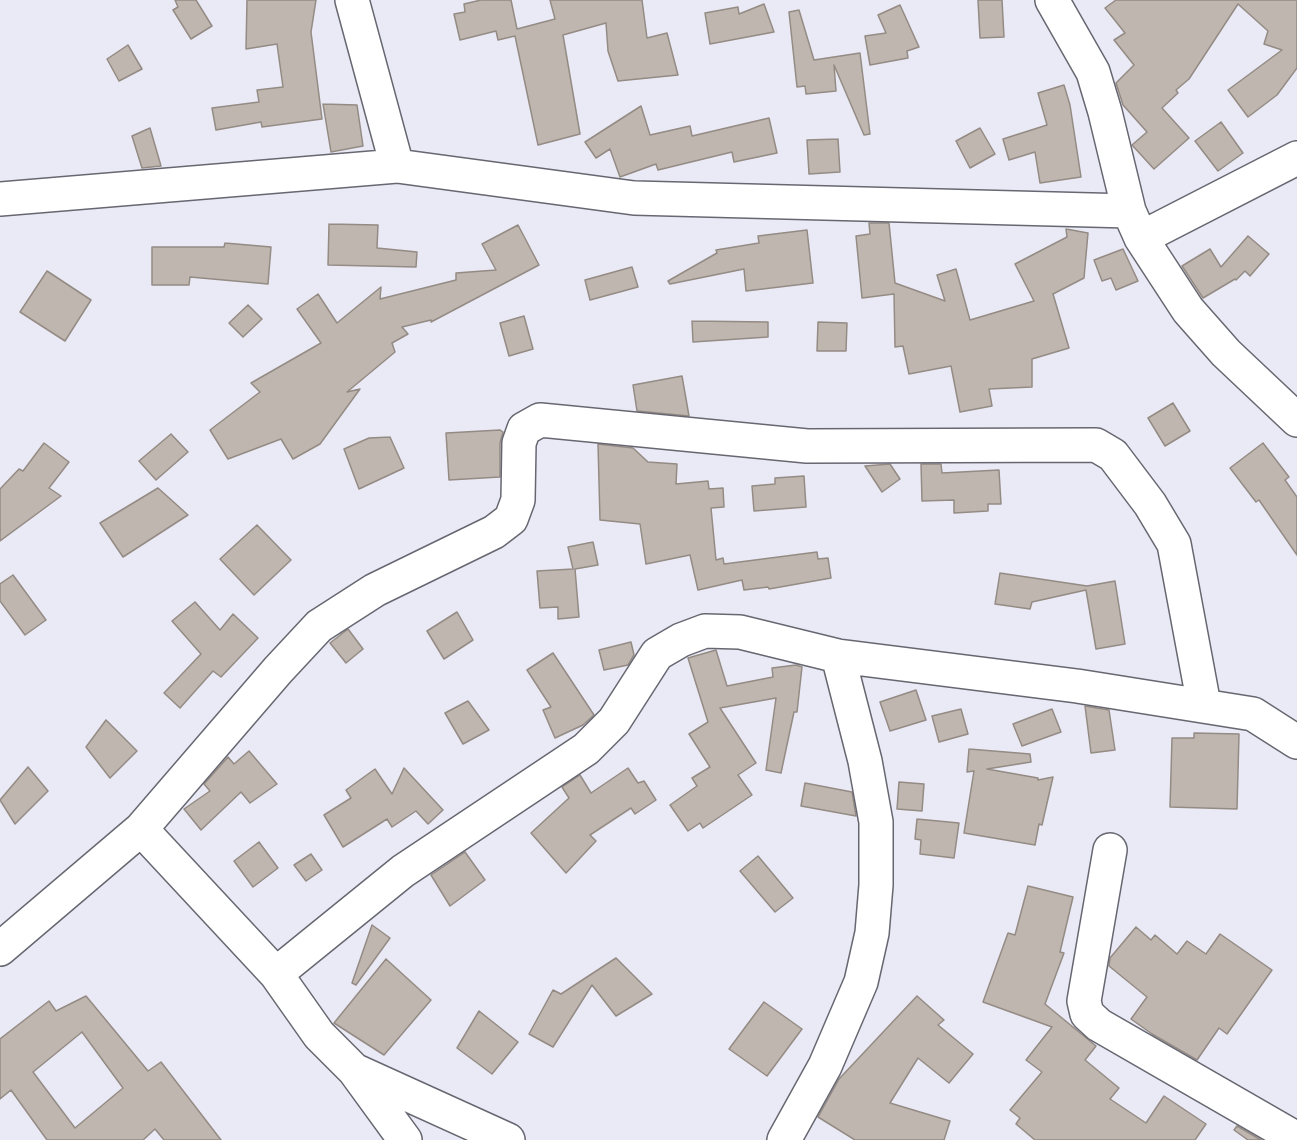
<!DOCTYPE html>
<style>
body{margin:0}
canvas{display:block;background:#e9eaf5}
</style>
<canvas width="1297" height="1140"></canvas>
<script>
const context = document.querySelector('canvas').getContext('2d');
context.lineJoin = 'round';
function fillPath(path, color) { context.fillStyle = color; context.fill(path, 'evenodd'); }
const poly = rows => new Path2D(rows.map(r => 'M' + r).join(''));
function trace(path, color, width, dash) { context.strokeStyle = color; context.lineWidth = width; context.lineCap = dash ? 'butt' : 'round'; context.setLineDash(dash || []); context.stroke(path); }
const building = poly([
 [175,0,196,0,212,26,191,39,173,10,178,7,175,0],
 [247,0,316,0,311,32,322,119,262,127,261,122,216,130,212,108,259,102,257,90,283,87,277,44,246,49,247,0],
 [481,0,511,0,517,29,555,19,550,0,642,0,647,38,667,33,678,75,618,81,608,51,606,23,563,35,580,134,538,145,515,36,498,40,496,31,460,40,454,14,465,12,464,4,481,0],
 [978,0,1002,0,1004,37,980,38,978,0],
 [1116,0,1297,0,1297,68,1277,95,1248,117,1228,90,1282,50,1264,44,1268,31,1238,4,1189,79,1176,90,1178,93,1162,108,1189,138,1154,169,1132,145,1147,132,1123,105,1116,83,1134,65,1114,40,1125,33,1105,8,1116,0],
 [764,4,774,32,710,44,705,13,738,7,739,14,764,4],
 [900,5,919,47,907,51,908,58,870,65,865,36,886,33,878,15,900,5],
 [799,10,814,60,860,53,870,134,864,135,834,65,836,91,806,94,805,86,797,87,789,12,799,10],
 [128,45,142,69,119,81,107,59,128,45],
 [1064,85,1070,105,1081,177,1040,183,1035,152,1009,160,1003,139,1047,125,1038,93,1064,85],
 [323,104,357,105,363,146,331,152,323,104],
 [641,106,650,135,690,126,692,136,769,118,777,153,734,162,732,152,658,170,656,164,620,177,610,149,596,158,585,142,641,106],
 [1221,122,1243,153,1218,171,1195,141,1221,122],
 [150,128,161,166,142,168,132,136,150,128],
 [980,128,995,154,970,168,956,141,980,128],
 [838,139,840,172,809,174,807,140,838,139],
 [869,223,889,223,895,283,945,301,937,275,956,269,970,320,1034,301,1015,264,1067,237,1066,229,1088,233,1084,278,1053,294,1069,348,1032,359,1032,387,989,389,992,406,960,412,951,366,909,374,903,346,895,347,894,294,862,298,856,236,870,234,869,223],
 [329,224,378,225,377,248,417,252,416,267,328,265,329,224],
 [518,225,539,265,431,322,431,320,402,327,408,334,392,343,395,352,347,392,360,389,320,444,293,459,281,439,228,459,210,430,260,392,251,383,321,343,297,309,318,294,337,323,381,287,380,299,456,280,456,273,496,270,482,244,518,225],
 [807,230,813,283,746,291,744,269,670,284,668,281,717,253,716,250,759,243,758,236,807,230],
 [1248,236,1269,254,1250,276,1245,271,1236,280,1235,279,1203,298,1182,266,1210,249,1221,267,1248,236],
 [225,243,271,247,268,284,190,277,189,285,152,285,152,247,224,247,225,243],
 [1123,249,1138,281,1116,290,1111,278,1102,281,1094,260,1123,249],
 [632,267,638,287,590,300,585,280,632,267],
 [47,271,91,300,65,341,20,312,47,271],
 [248,305,262,319,243,337,229,323,248,305],
 [524,316,533,349,509,356,500,323,524,316],
 [692,321,768,322,768,337,693,342,692,321],
 [818,322,847,323,846,351,817,351,818,322],
 [682,376,689,416,637,411,633,385,682,376],
 [1173,403,1190,431,1165,446,1148,418,1173,403],
 [500,430,503,432,500,443,500,477,449,480,446,433,500,430],
 [171,434,188,452,156,480,139,461,171,434],
 [390,437,404,468,359,489,344,449,369,438,390,437],
 [44,443,69,462,49,488,61,496,0,541,0,489,19,469,23,471,44,443],
 [1263,443,1289,477,1285,480,1297,497,1297,555,1259,500,1256,502,1230,468,1263,443],
 [598,444,633,448,648,462,677,464,676,484,708,481,709,489,723,488,724,507,711,508,716,560,723,558,724,564,817,552,818,559,828,558,831,578,769,589,768,587,744,590,742,580,698,590,690,555,646,564,640,524,600,520,598,444],
 [890,464,900,479,882,492,865,466,890,464],
 [921,464,941,464,942,473,999,470,1001,504,988,504,988,511,954,513,954,500,922,501,921,464],
 [804,476,806,507,754,511,752,486,775,484,775,478,804,476],
 [158,488,188,515,123,557,100,523,158,488],
 [257,525,291,560,254,595,220,559,257,525],
 [593,542,598,565,575,569,579,617,558,619,558,607,540,608,537,571,573,569,568,547,593,542],
 [1000,573,1087,586,1115,581,1125,644,1096,649,1086,590,1032,602,1030,609,995,604,1000,573],
 [13,575,46,620,25,635,0,601,0,584,13,575],
 [195,602,220,630,233,614,258,638,221,677,213,671,180,708,164,693,201,654,172,621,195,602],
 [457,612,473,640,444,659,427,631,457,612],
 [348,629,363,649,346,663,330,643,348,629],
 [631,642,634,655,628,665,604,670,599,650,631,642],
 [716,650,727,686,773,677,772,668,796,665,802,667,797,712,794,712,781,773,766,770,776,698,720,708,756,763,738,775,752,795,703,828,700,823,688,831,670,805,697,786,692,778,710,767,689,734,708,722,688,658,716,650],
 [553,653,594,715,583,725,555,738,543,710,551,707,527,670,553,653],
 [916,690,926,720,890,731,880,702,916,690],
 [468,701,489,730,463,744,445,713,468,701],
 [1085,706,1109,710,1115,750,1091,753,1085,706],
 [961,709,968,734,939,742,932,716,961,709],
 [1052,709,1061,732,1022,746,1013,724,1052,709],
 [106,720,137,751,110,778,86,747,106,720],
 [1194,733,1239,734,1237,809,1170,807,1172,738,1194,738,1194,733],
 [969,749,1030,754,1031,762,987,769,1038,778,1038,780,1053,777,1042,825,1039,824,1035,845,964,833,974,771,967,772,969,749],
 [249,751,277,784,250,803,241,792,201,830,184,809,210,791,204,784,228,757,234,764,249,751],
 [28,767,48,791,15,824,0,800,28,767],
 [404,768,443,810,428,824,416,811,392,827,387,819,343,847,324,815,351,798,346,790,375,769,392,794,404,768],
 [628,768,638,783,644,781,656,800,635,814,631,808,590,835,596,841,566,873,531,833,569,798,562,787,580,775,591,793,628,768],
 [899,782,924,784,922,811,897,809,899,782],
 [805,783,852,792,856,816,801,806,805,783],
 [917,819,959,823,954,858,920,854,921,840,915,839,917,819],
 [259,842,278,868,253,887,234,861,259,842],
 [465,852,485,880,450,906,431,875,465,852],
 [311,854,322,870,306,881,294,865,311,854],
 [758,856,793,898,775,912,740,871,758,856],
 [1028,886,1073,897,1060,952,1064,953,1045,1004,1096,1046,1085,1060,1119,1088,1110,1099,1146,1123,1164,1096,1206,1124,1195,1140,1035,1140,1016,1124,1020,1118,1010,1110,1042,1072,1026,1060,1052,1027,983,1002,1008,933,1015,935,1028,886],
 [372,925,390,938,356,985,352,983,372,925],
 [1136,927,1151,940,1155,935,1177,954,1187,941,1206,954,1220,934,1272,970,1227,1034,1219,1028,1197,1060,1152,1034,1131,1019,1147,997,1109,966,1110,958,1136,927],
 [616,958,652,994,616,1016,592,985,553,1047,529,1034,553,990,561,994,616,958],
 [386,959,431,1000,384,1055,334,1023,386,959],
 [86,996,148,1071,161,1062,221,1140,164,1140,155,1129,143,1140,47,1140,11,1090,0,1099,0,1039,49,1001,56,1011,86,996],
 [82,1032,123,1088,75,1128,33,1072,82,1032],
 [917,996,944,1020,938,1025,973,1054,949,1083,918,1058,890,1103,950,1121,944,1140,855,1140,818,1117,839,1079,917,996],
 [764,1002,802,1029,767,1076,729,1049,764,1002],
 [479,1011,518,1042,492,1074,457,1048,479,1011],
 [1237,1126,1261,1140,1248,1140,1234,1130,1237,1126]
]);
const minor = poly([
 [352,0,397,166],
 [1052,0,1093,72,1105,112,1129,211,1141,238,1188,310,1226,353,1297,420],
 [0,199,397,166,634,198,1129,211],
 [1141,238,1297,158],
 [141,829,276,974,319,1035,354,1070,405,1140],
 [1110,850,1084,1001,1087,1014,1099,1025,1297,1139],
 [0,949,141,829,278,670,319,626,375,590,494,532,511,519,518,500,519,443,524,429,540,420,807,446,1096,445,1113,455,1150,504,1174,544,1204,705],
 [276,974,403,871,586,749,614,721,657,654,681,640,705,631,740,632,838,656,1077,686,1253,714,1297,742],
 [356,1071,508,1140],
 [784,1140,825,1066,861,982,872,933,876,885,876,822,865,761,838,656]
]);
fillPath(building, '#bfb6af');
trace(building, '#958b85', 1.5);
trace(minor, '#676771', 36);
trace(minor, '#fff', 33);
</script>
